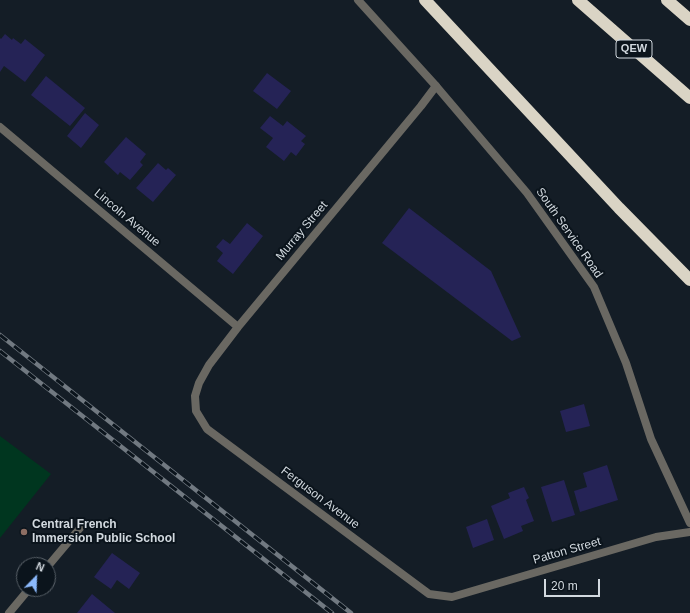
<!DOCTYPE html>
<style>
body{margin:0}
#map{position:relative;width:690px;height:613px;overflow:hidden;background:#141d26;font-family:Helvetica,sans-serif}
canvas{display:block}
.north{position:absolute;left:16px;top:557px;width:40px;height:40px;box-sizing:border-box;background:#0b141c;border:1px solid #5b636a;border-radius:50%;rotate:23deg;font-size:11px;font-weight:700;line-height:16px;text-align:center;color:#d2d9df}
.north::after{content:'';display:block;margin:auto;width:14px;height:18px;background:#8bb9fc;clip-path:polygon(50% 0,100% 100%,50% 72%,0 100%)}
.scale{position:absolute;left:544px;top:579px;width:56px;height:18px;box-sizing:border-box;border:2px solid #d2d9df;border-top:0;padding-left:5px;font-size:12px;line-height:14px;white-space:nowrap;color:#d2d9df;-webkit-text-stroke:3px #0b141c;paint-order:stroke}
</style>
<div id="map">
<canvas width="690" height="613"></canvas>
<div class="north">N</div>
<div class="scale">20 m</div>
</div>
<script>
const context = document.querySelector('canvas').getContext('2d');
context.lineJoin = 'round';
function fillPath(path, color) { context.fillStyle = color; context.fill(path, 'evenodd'); }
const poly = rows => new Path2D(rows.map(r => 'M' + r).join(''));
function trace(path, color, width, dash) { context.strokeStyle = color; context.lineWidth = width; context.lineCap = dash ? 'butt' : 'round'; context.setLineDash(dash || []); context.stroke(path); }
function write(font, color, halo, rows, align = 'center') {
  context.font = font + ' Helvetica,sans-serif'; context.lineWidth = 4; context.setLineDash([]); context.textBaseline = 'middle'; context.strokeStyle = halo; context.fillStyle = color; for (const [text, x, y, turn = 0] of rows) {
    context.save(); context.translate(x, y); context.rotate((+turn || 0) * Math.PI / 180); context.textAlign = isNaN(turn) ? turn : align; if (halo) context.strokeText(text, 0, 0); context.fillText(text, 0, 0); context.restore();
  }
}
const green = poly([
 [0,436,51,474,0,538]
]);
const building = poly([
 [5,34,12,40,13,38,21,44,25,39,45,55,25,82,4,66,0,72,0,38,1,39],
 [267,73,291,91,277,109,253,91],
 [46,76,85,108,70,126,31,95],
 [85,113,99,125,81,148,67,136],
 [270,116,283,126,287,121,306,136,301,141,305,144,296,156,291,152,284,161,266,147,273,138,260,128],
 [126,137,146,154,140,162,143,165,130,180,120,172,118,175,104,162],
 [158,163,166,170,168,168,176,175,153,202,136,188],
 [409,208,491,271,521,337,512,341,382,243],
 [247,223,263,236,233,274,217,261,223,253,216,247,223,239,230,244],
 [584,404,590,426,566,432,560,411],
 [607,465,618,500,580,512,574,491,587,487,583,473],
 [564,480,575,515,552,522,541,487],
 [524,487,529,498,526,500,534,521,521,526,523,531,504,539,491,506,510,498,508,493],
 [487,519,494,540,473,548,466,527],
 [112,553,140,573,129,589,117,580,111,589,94,577],
 [92,594,115,613,77,613]
]);
const minor = poly([
 [436,86,421,106,238,327,209,365,199,383,195,396,196,411,207,429,429,594,452,597,656,537,690,532],
 [0,127,238,327],
 [48,566,80,528],
 [9,613,29,589]
]);
const tertiary = poly([
 [358,0,436,86,527,193,594,287,626,363,651,439,690,523]
]);
const motorway = poly([
 [425,0,619,208,690,280],
 [578,0,690,98],
 [667,0,690,20]
]);
const rail = poly([
 [0,335,351,613],
 [0,351,332,613]
]);
const markers = [
 [24,532,4,"#8d6e63"]
];
const shields = [
 [634,49,36]
];
const shieldNames = [
 ["QEW",634,49]
];
const streetNames = [
 ["Lincoln Avenue",127,218,40],
 ["Murray Street",302,231,-50],
 ["South Service Road",569,233,55],
 ["Ferguson Avenue",320,498,37],
 ["Patton Street",567,551,-16]
];
const poiNames = [
 ["Central French",32,525],
 ["Immersion Public School",32,539]
];
fillPath(green, '#00361f');
fillPath(building, '#252356');
trace(minor, '#6a6862', 8);
trace(tertiary, '#6a6862', 8);
trace(motorway, '#dad4c5', 12);
trace(rail, '#717981', 4.5);
trace(rail, '#0b141c', 3, [9]);
for (const [x, y, r, color] of markers) { const dot = new Path2D(); dot.arc(x, y, r, 0, 2 * Math.PI); context.fillStyle = color; context.fill(dot); trace(dot, '#0b141c', 1.5); }
for (const [x, y, w] of shields) { const box = new Path2D(); box.roundRect(x - w / 2, y - 9, w, 18, 3); context.fillStyle = '#0b141c'; context.fill(box); trace(box, '#d2d9df', 1); }
write('bold 11px', '#d2d9df', null, shieldNames);
write('12px', '#d2d9df', '#0b141c', streetNames);
write('bold 12px', '#d2d9df', '#0b141c', poiNames, 'left');
</script>
